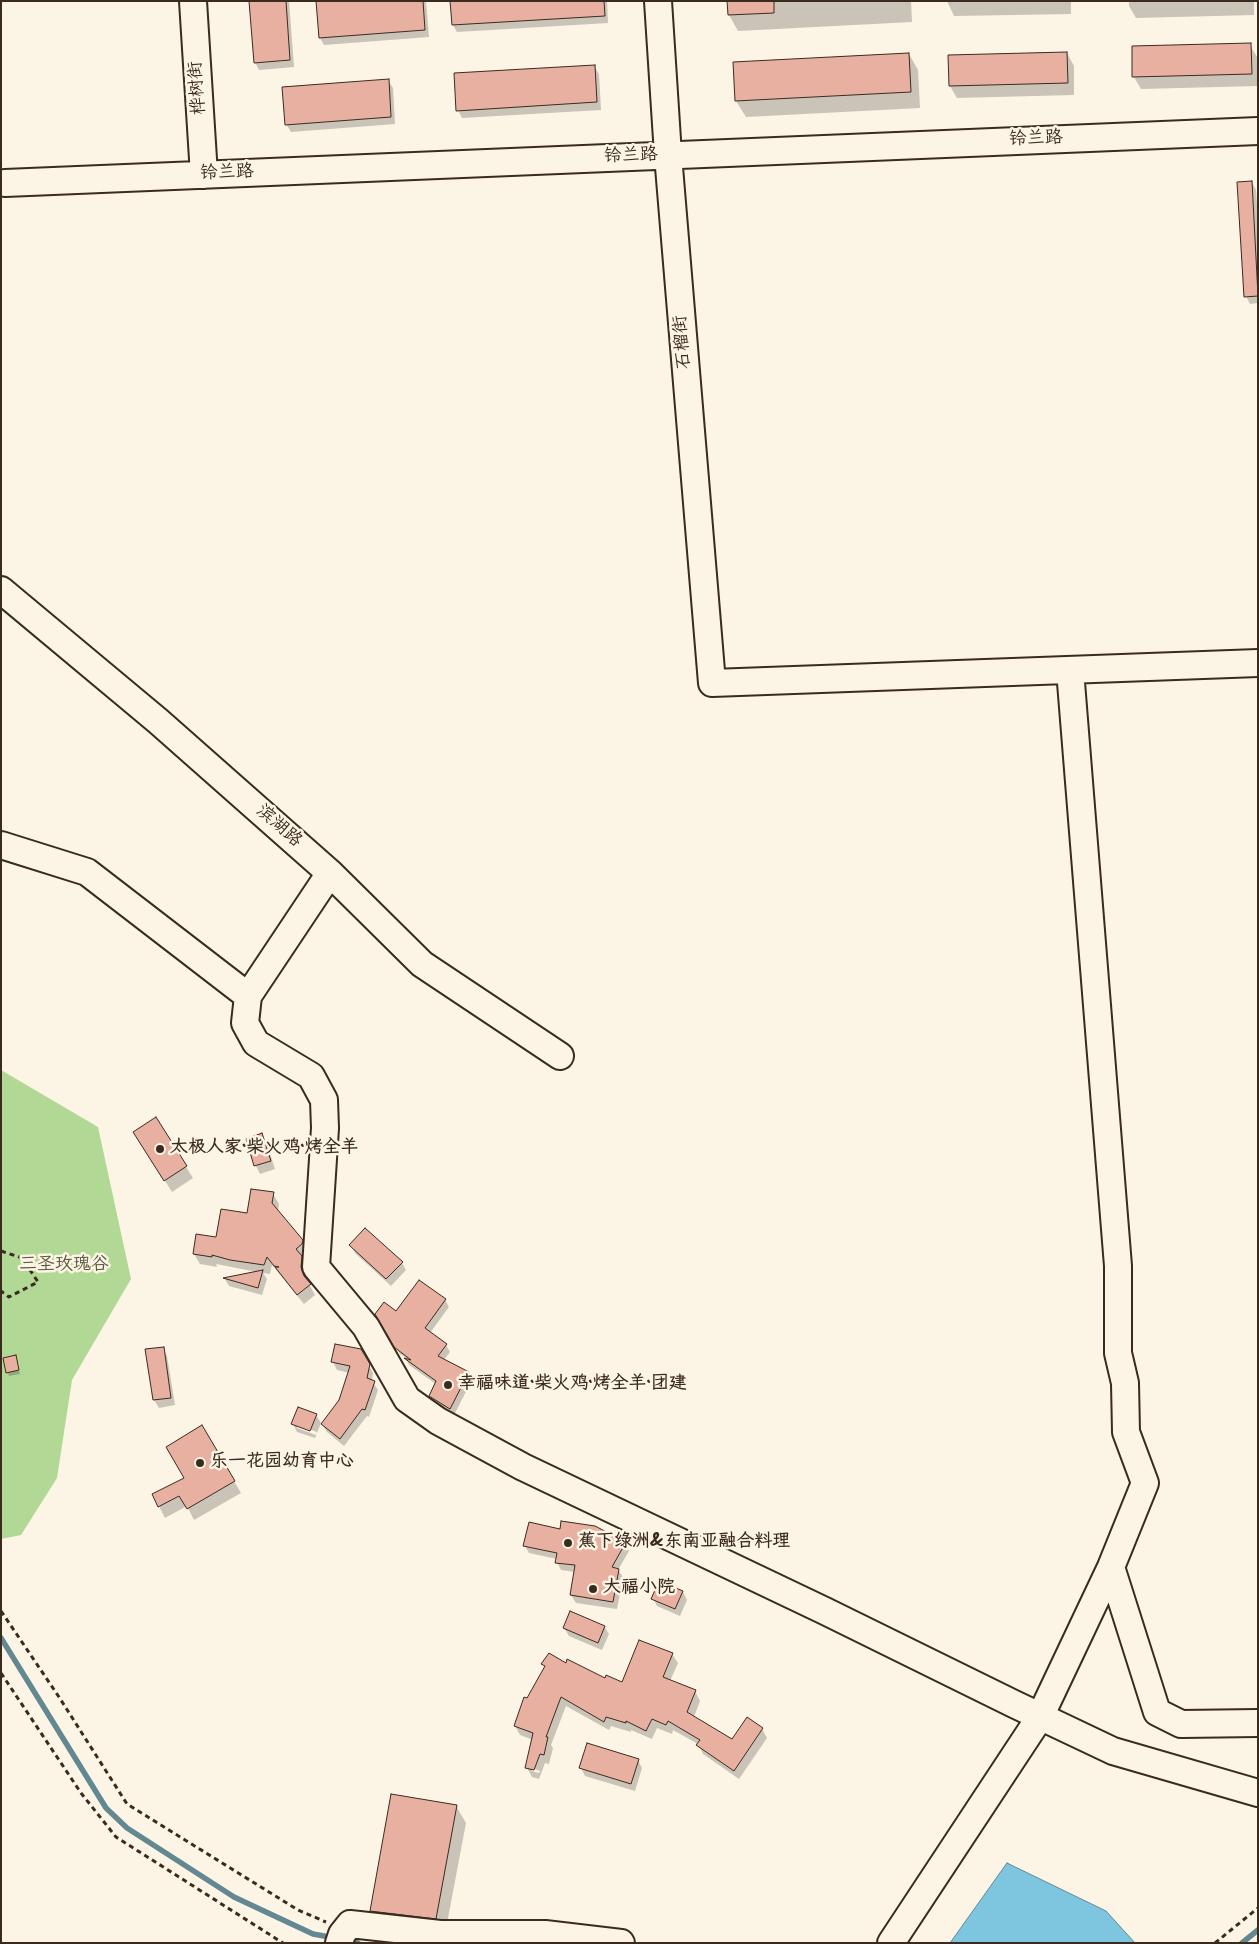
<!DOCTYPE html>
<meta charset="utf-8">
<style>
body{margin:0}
#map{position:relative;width:1259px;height:1944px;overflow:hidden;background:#fcf5e5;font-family:Kalam,sans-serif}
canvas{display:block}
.frame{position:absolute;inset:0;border:2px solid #3b2a1e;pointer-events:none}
</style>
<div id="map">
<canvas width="1259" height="1944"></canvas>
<div class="frame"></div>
</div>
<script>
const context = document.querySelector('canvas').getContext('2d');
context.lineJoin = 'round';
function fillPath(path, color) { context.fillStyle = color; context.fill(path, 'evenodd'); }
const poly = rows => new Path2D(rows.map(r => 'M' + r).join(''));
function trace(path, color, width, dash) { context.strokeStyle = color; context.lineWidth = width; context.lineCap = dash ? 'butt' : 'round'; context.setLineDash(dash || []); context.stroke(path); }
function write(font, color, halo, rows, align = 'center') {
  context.font = font + ' Kalam,"LXGW WenKai TC",sans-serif'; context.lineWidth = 5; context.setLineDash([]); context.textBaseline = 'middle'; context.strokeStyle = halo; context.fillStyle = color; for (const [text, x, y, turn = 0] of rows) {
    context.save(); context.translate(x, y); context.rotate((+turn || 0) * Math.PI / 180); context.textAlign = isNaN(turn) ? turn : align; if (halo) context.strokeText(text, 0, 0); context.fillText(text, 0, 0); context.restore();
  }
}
const green = poly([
 [1,1070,98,1127,131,1279,72,1380,57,1478,21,1535,1,1539]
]);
const water = poly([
 [1007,1863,1106,1911,1135,1943,950,1943,1007,1863]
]);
const shadow = poly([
 [250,1,289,1,294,67,259,70,255,62],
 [317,1,426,1,429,37,324,45,320,38],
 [451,1,607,1,608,23,457,32,453,25],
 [728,1,911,1,912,22,738,31,729,15],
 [947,1,1071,1,1071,14,954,16],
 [1129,1,1254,1,1254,15,1136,18,1129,6],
 [1250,45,1257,57,1258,86,1141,89,1134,77],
 [1067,53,1074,66,1074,95,957,98,950,86],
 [909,54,918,70,920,108,746,117,736,101],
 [594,66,599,74,601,110,462,118,458,110],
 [388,80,393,88,395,124,291,132,286,124],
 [1252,182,1256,190,1258,218,1258,303,1250,304,1246,296],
 [262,1135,266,1142,275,1169,260,1174,256,1166,247,1139],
 [142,1144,186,1167,193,1178,172,1192],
 [273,1194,279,1204,278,1211,302,1241,308,1252,308,1255,302,1259,307,1268,308,1282,315,1295,304,1304,272,1265,270,1274,263,1273,267,1279,262,1295,229,1286,225,1279,257,1272,216,1264,217,1267,200,1264,194,1254,217,1239],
 [351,1245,402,1263,406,1270,391,1286,355,1253],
 [445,1300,449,1307,430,1333,446,1345,450,1352,443,1361,468,1373,472,1380,454,1415,434,1403,430,1396,436,1384,409,1365,405,1357,400,1354,376,1314,396,1313],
 [163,1348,167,1356,175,1405,159,1408,154,1400,147,1350],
 [361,1350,373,1373,372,1381,378,1390,369,1417,367,1416,344,1446,327,1432,322,1424,340,1401,350,1373,337,1370,333,1362],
 [15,1356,20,1374,9,1376,4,1359],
 [316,1415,321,1423,315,1438,297,1432,293,1424],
 [297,1425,317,1432,316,1435,297,1428],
 [202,1427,241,1493,194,1520,187,1506,165,1518,159,1506,186,1479],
 [625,1543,629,1551,618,1570,623,1577,617,1609,576,1603,571,1595,575,1572,561,1570,557,1562,557,1559,529,1553,525,1546],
 [660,1582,683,1592,687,1600,680,1616,657,1606,653,1598],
 [604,1626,609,1634,602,1650,569,1636,564,1628],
 [672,1654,678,1663,670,1681,695,1691,700,1701,694,1717,733,1740,762,1729,767,1738,739,1779,703,1754,698,1744,673,1730,672,1734,657,1728,652,1739,631,1730,631,1732,611,1726,609,1730,566,1706,551,1745,553,1748,549,1764,545,1763,539,1779,532,1777,527,1768,533,1740,520,1735,515,1726,545,1668,543,1664,566,1664,605,1680,623,1683],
 [532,1768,540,1771,539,1773,532,1771],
 [638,1760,642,1768,635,1791,585,1776,581,1768],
 [456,1806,466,1823,445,1934,380,1927,371,1911]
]);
const stream = poly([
 [1,1638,106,1808,127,1828,234,1897,313,1934,335,1938],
 [346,1941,358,1943],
 [1242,1943,1258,1930]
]);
const building = poly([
 [249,1,286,1,290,60,254,63,249,1],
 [316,1,423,1,425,30,319,38,316,1],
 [450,1,604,1,605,16,452,25,450,1],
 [727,1,774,1,774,13,728,15,727,1],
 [1251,43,1252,74,1132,77,1132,46,1251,43],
 [1067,52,1068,83,949,86,948,55,1067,52],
 [909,53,911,92,735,101,733,62,909,53],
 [595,65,597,102,456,111,454,73,595,65],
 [389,79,391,117,285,125,282,87,389,79],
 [1252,181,1258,296,1244,297,1237,182,1252,181],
 [156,1117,187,1166,164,1181,133,1132,156,1117],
 [262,1133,271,1161,254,1166,246,1139,262,1133],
 [251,1189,274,1192,272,1203,303,1240,302,1244,296,1249,302,1256,301,1267,304,1276,311,1284,297,1295,275,1267,279,1267,274,1266,267,1257,264,1265,230,1260,212,1255,212,1257,193,1254,196,1234,216,1237,221,1209,247,1213,251,1189],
 [365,1228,403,1262,386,1279,349,1245,365,1228],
 [263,1270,258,1288,223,1278,263,1270],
 [419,1280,446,1299,425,1328,447,1344,438,1356,469,1372,450,1409,429,1396,436,1381,404,1358,411,1360,394,1347,375,1314,384,1302,396,1311,419,1280],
 [335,1344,361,1349,370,1364,367,1378,375,1381,365,1410,362,1409,340,1439,321,1424,339,1400,350,1366,331,1362,335,1344],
 [164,1347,171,1398,153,1400,145,1349,164,1347],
 [16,1355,19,1370,6,1373,3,1358,16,1355],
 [298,1407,317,1414,310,1431,291,1424,298,1407],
 [202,1425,235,1481,187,1509,179,1496,158,1507,152,1494,184,1478,166,1447,202,1425],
 [561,1521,595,1526,626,1542,612,1567,619,1569,613,1602,570,1595,575,1565,555,1563,557,1553,523,1546,529,1522,560,1529,561,1521],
 [659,1581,683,1591,675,1609,651,1599,659,1581],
 [570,1611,605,1626,598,1643,563,1628,570,1611],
 [639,1640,673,1653,663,1677,696,1690,687,1712,732,1739,747,1717,763,1728,734,1771,696,1745,700,1740,668,1721,666,1725,652,1719,646,1731,626,1721,626,1723,606,1717,604,1722,561,1697,546,1737,548,1737,544,1755,540,1754,534,1770,525,1768,533,1733,514,1726,524,1697,527,1698,545,1666,541,1664,549,1653,566,1663,567,1659,605,1678,606,1675,622,1682,639,1640],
 [587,1743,639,1759,631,1784,579,1768,587,1743],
 [391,1794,457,1805,436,1919,370,1911,391,1794]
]);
const path = poly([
 [1,1251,22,1258,38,1282,9,1297,1,1291],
 [1,1611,59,1697,127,1804,298,1910,326,1922],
 [1,1673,81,1793,116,1837,283,1943],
 [1215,1943,1258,1908]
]);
const minor = poly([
 [193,1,204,175],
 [658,1,668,155,712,683,1258,663],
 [5,183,1258,131],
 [1,590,158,721,330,873,422,964,560,1056],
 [1,845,87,872,248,996,245,1023,256,1043,311,1076,324,1100,325,1128,316,1267,366,1327,407,1399,438,1421,523,1467,825,1611,1014,1704,1113,1751,1258,1793],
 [248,996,330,873],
 [1111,1567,1157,1712,1181,1724,1258,1723],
 [339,1943,342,1934,350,1924,440,1934,545,1934,621,1943],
 [891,1943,1040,1717,1111,1567,1145,1483,1126,1432,1125,1383,1118,1353,1118,1266,1070,670]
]);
const markers = [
 [160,1149,5,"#3b2a1e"],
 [448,1385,5,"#3b2a1e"],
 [200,1463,5,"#3b2a1e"],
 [568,1543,5,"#3b2a1e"],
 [593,1589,5,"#3b2a1e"]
];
const streetNames = [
 ["桦树街",199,88,-94],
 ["铃兰路",1036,140,-2],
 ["铃兰路",631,157,-2],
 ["铃兰路",227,174,-2],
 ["石榴街",684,342,-95],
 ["滨湖路",278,827,41]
];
const poiNames = [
 ["太极人家·柴火鸡·烤全羊",170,1149],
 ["幸福味道·柴火鸡·烤全羊·团建",458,1385],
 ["乐一花园幼育中心",210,1463],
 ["蕉下绿洲&东南亚融合料理",578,1543],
 ["大福小院",603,1589]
];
const parkNames = [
 ["三圣玫瑰谷",64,1266]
];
fillPath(green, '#b1d895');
fillPath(water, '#7ec6df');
trace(water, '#638892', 1);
fillPath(shadow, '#0003');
trace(stream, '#638892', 5.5);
fillPath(building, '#e8b0a0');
trace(building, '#3b2a1e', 1);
trace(minor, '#3b2a1e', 30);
trace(path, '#3b2a1e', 3, [5, 4]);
trace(minor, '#fcf5e5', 26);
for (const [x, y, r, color] of markers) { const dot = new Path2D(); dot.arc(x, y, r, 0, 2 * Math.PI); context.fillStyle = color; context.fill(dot); trace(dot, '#fcf5e5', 2); }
write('18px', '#3b2a1e', '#fcf5e5', streetNames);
write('bold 18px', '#3b2a1e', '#fcf5e5', poiNames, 'left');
write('18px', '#58563c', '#fcf5e5', parkNames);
</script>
